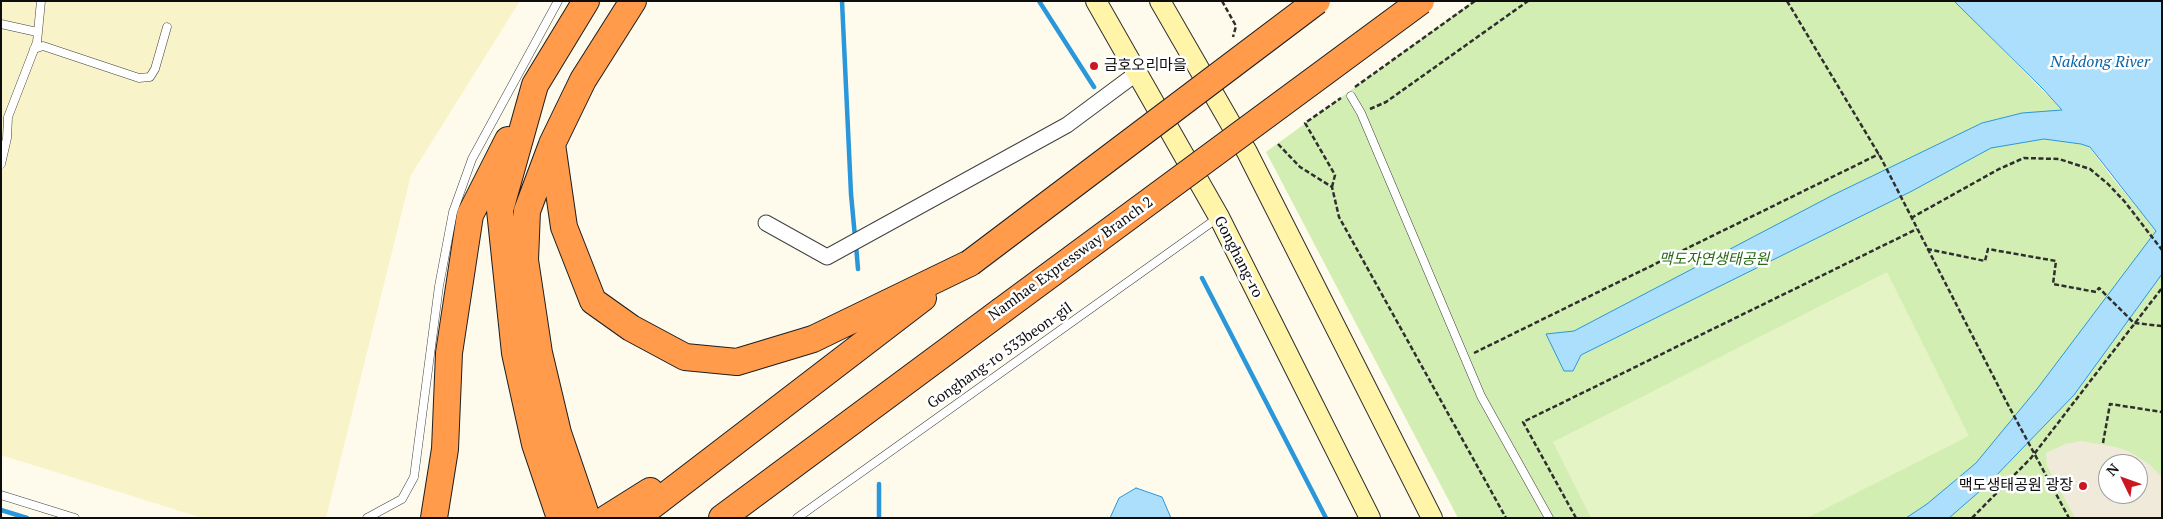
<!DOCTYPE html>
<meta charset="utf-8">
<style>
body{margin:0}
#map{position:relative;width:2163px;height:519px;overflow:hidden;background:#fffbec;font-family:"PT Serif",serif}
canvas{display:block}
.frame{position:absolute;inset:0;border:2px solid #0d0d0d;pointer-events:none}
.north{position:absolute;left:2098px;top:454px;width:50px;height:50px;box-sizing:border-box;background:#fff;border:1px solid #9e9e9e;border-radius:50%;rotate:312deg;font-size:14px;font-weight:700;line-height:20px;text-align:center;color:#0d0d0d}
.north::after{content:'';display:block;margin:auto;width:18px;height:22px;background:#ca1722;clip-path:polygon(50% 0,100% 100%,50% 72%,0 100%)}
</style>
<div id="map">
<canvas width="2163" height="519"></canvas>
<div class="frame"></div>
<div class="north">N</div>
</div>
<script>
const context = document.querySelector('canvas').getContext('2d');
context.lineJoin = 'round';
function fillPath(path, color) { context.fillStyle = color; context.fill(path, 'evenodd'); }
const poly = rows => new Path2D(rows.map(r => 'M' + r).join(''));
function trace(path, color, width, dash) { context.strokeStyle = color; context.lineWidth = width; context.lineCap = dash ? 'butt' : 'round'; context.setLineDash(dash || []); context.stroke(path); }
function write(font, color, halo, rows, align = 'center') {
  context.font = font + ' "PT Serif","Noto Sans KR",serif'; context.lineWidth = 5; context.setLineDash([]); context.textBaseline = 'middle'; context.strokeStyle = halo; context.fillStyle = color; for (const [text, x, y, turn = 0] of rows) {
    context.save(); context.translate(x, y); context.rotate((+turn || 0) * Math.PI / 180); context.textAlign = isNaN(turn) ? turn : align; if (halo) context.strokeText(text, 0, 0); context.fillText(text, 0, 0); context.restore();
  }
}
const farmland = poly([
 [1,1,520,1,411,175,326,518,202,518,1,455]
]);
const green = poly([
 [1473,1,1954,1,2062,110,2110,175,2162,237,2162,518,1458,518,1266,152],
 [2108,464,2138,464,2138,494,2108,494]
]);
const pitch = poly([
 [1887,272,1969,436,1807,518,1591,518,1553,442]
]);
const plaza = poly([
 [2081,441,2116,447,2130,452,2149,464,2162,477,2162,518,2075,518,2047,466,2046,453,2065,444],
 [2108,464,2138,464,2138,494,2108,494]
]);
const water = poly([
 [1954,1,2162,1,2162,274,2074,395,1988,484,1949,518,1906,518,1927,504,1976,463,2037,389,2156,231,2090,147,2081,144,2044,139,1991,148,1912,191,1581,355,1573,371,1564,371,1546,334,1574,331,1833,195,1982,123,2022,113,2062,110,2043,89,1954,1],
 [1136,488,1162,497,1171,518,1110,518,1119,498,1136,488]
]);
const stream = poly([
 [842,1,851,194,855,237],
 [1039,1,1094,87],
 [856,245,858,269],
 [1202,278,1326,518],
 [1,510,27,518],
 [879,518,879,484]
]);
const path = poly([
 [1222,1,1236,26,1233,37],
 [1787,1,1881,158,2006,401,2069,518],
 [1355,87,1475,1],
 [1370,109,1386,102,1528,1],
 [1278,144,1300,167,1332,187,1339,217,1506,518],
 [1332,187,1335,175,1305,123,1341,98],
 [1911,218,1999,169,2024,158,2059,159,2090,169,2108,184,2125,202,2162,250],
 [1474,353,1879,154],
 [2103,443,2110,404,2162,412],
 [1576,518,1523,422,1917,229],
 [1972,518,2031,458,2162,288]
]);
const service = poly([
 [1,24,37,32],
 [34,49,43,46,139,78,150,77,155,69,167,27],
 [1351,96,1361,113,1481,396,1549,518],
 [1,164,7,138,8,117,37,42,41,1],
 [1,495,75,518],
 [367,518,402,499,414,477,439,286,453,212,472,159,558,1],
 [797,518,1219,217]
]);
const minor = poly([
 [766,223,827,257,1067,125,1137,73]
]);
const secondary = poly([
 [1096,1,1219,217,1370,518],
 [1160,1,1247,152,1432,518]
]);
const motorway = poly([
 [633,1,583,80,552,144,564,227,593,301,631,328,685,357,737,362,813,339,970,263],
 [551,147,527,211,525,260,539,353,558,433,587,518],
 [434,518,445,449,449,353,470,215,508,140],
 [560,518,535,444,515,353,500,210,535,85,586,1],
 [607,518,650,491],
 [636,518,923,298],
 [722,518,1001,311]
]);
const pathBridge = poly([
 [1927,249,1985,261,1988,249,2056,261,2053,284,2096,292,2099,288,2134,323,2162,326]
]);
const motorwayBridge = poly([
 [970,263,1317,1],
 [1001,311,1421,1]
]);
const markers = [
 [1094,66,5,"#ca1722"],
 [2083,486,5,"#ca1722"]
];
const poiNames = [
 ["금호오리마을",1104,66],
 ["맥도생태공원 광장",2073,486,"right"]
];
const streetNames = [
 ["Gonghang-ro",1238,257,63],
 ["Namhae Expressway Branch 2",1071,259,-36],
 ["Gonghang-ro 533beon-gil",1000,356,-35]
];
const parkNames = [
 ["맥도자연생태공원",1714,260]
];
const waterNames = [
 ["Nakdong River",2100,62]
];
fillPath(farmland, '#f8f3c9');
fillPath(green, '#d2eeb2');
fillPath(pitch, '#e4f4c5');
fillPath(plaza, '#f0eadb');
fillPath(water, '#abdffc');
trace(water, '#2b97db', 1);
trace(stream, '#2b97db', 4.5);
trace(service, '#404040', 9);
trace(minor, '#404040', 17);
trace(secondary, '#2f2f2f', 22);
trace(motorway, '#1e1e1e', 28);
trace(path, '#2f2f2f', 2.5, [5, 2.5]);
trace(service, '#fff', 8);
trace(minor, '#fff', 15);
trace(secondary, '#fff4a7', 20);
trace(motorway, '#ff9b4a', 26);
trace(motorwayBridge, '#1e1e1e', 28, []);
trace(pathBridge, '#2f2f2f', 2.5, [5, 2.5]);
trace(motorwayBridge, '#ff9b4a', 26);
for (const [x, y, r, color] of markers) { const dot = new Path2D(); dot.arc(x, y, r, 0, 2 * Math.PI); context.fillStyle = color; context.fill(dot); trace(dot, '#fff', 2); }
write('15px', '#0d0d0d', '#fff', poiNames, 'left');
write('15px', '#0d0d0d', '#fff', streetNames);
write('italic 15px', '#296b17', '#fff', parkNames);
write('italic 16px', '#0a66ab', '#fff', waterNames);
</script>
